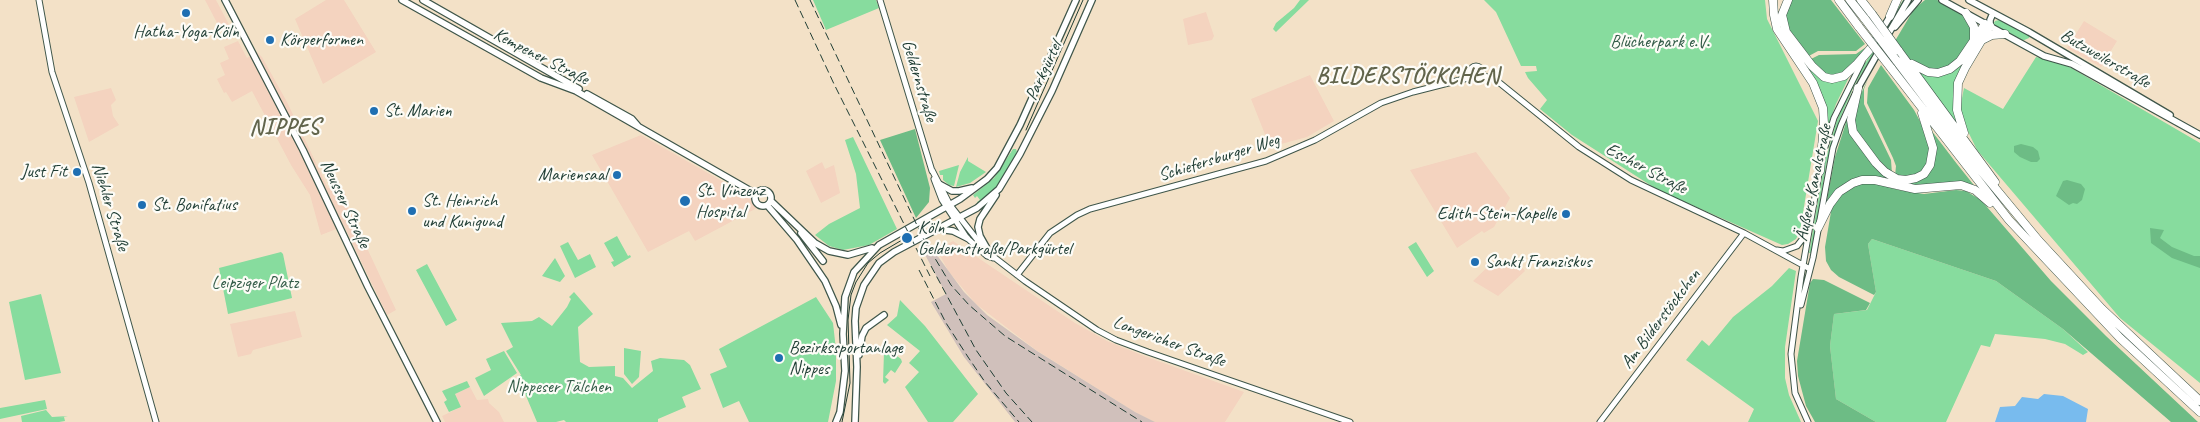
<!DOCTYPE html>
<meta charset="utf-8">
<style>
body{margin:0}
canvas{display:block;background:#f3e1c7}
</style>
<canvas width="2200" height="422"></canvas>
<script>
const context = document.querySelector('canvas').getContext('2d');
context.lineJoin = 'round';
function fillPath(path, color) { context.fillStyle = color; context.fill(path, 'evenodd'); }
const poly = rows => new Path2D(rows.map(r => 'M' + r).join(''));
function trace(path, color, width, dash) { context.strokeStyle = color; context.lineWidth = width; context.lineCap = dash ? 'butt' : 'round'; context.setLineDash(dash || []); context.stroke(path); }
function write(font, color, halo, rows, align = 'center') {
  context.font = font + ' Caveat,sans-serif'; context.lineWidth = 4.5; context.setLineDash([]); context.textBaseline = 'middle'; context.strokeStyle = halo; context.fillStyle = color; for (const [text, x, y, turn = 0] of rows) {
    context.save(); context.translate(x, y); context.rotate((+turn || 0) * Math.PI / 180); context.textAlign = isNaN(turn) ? turn : align; if (halo) context.strokeText(text, 0, 0); context.fillText(text, 0, 0); context.restore();
  }
}
const built = poly([
 [205,0,216,0,235,36,226,40],
 [326,0,344,0,376,52,323,84,295,19],
 [1206,12,1214,36,1212,40,1188,45,1183,19],
 [2084,21,2117,41,2101,67,2067,48],
 [238,41,247,58,257,52,262,57,287,102,328,188,340,184,346,195,345,201,396,310,387,315,344,226,321,235,310,195,291,165,252,91,232,102,226,92,224,93,217,79,225,75,220,63,229,59,224,47],
 [1310,75,1334,121,1307,137,1270,147,1251,99],
 [111,88,116,100,111,105,113,116,119,125,89,142,74,97],
 [641,135,750,197,753,204,757,208,695,241,689,231,648,252,592,155],
 [1476,152,1510,198,1494,227,1484,233,1482,231,1457,248,1410,170],
 [822,162,825,169,834,165,840,193,821,203,806,171],
 [953,241,1075,323,1107,341,1144,356,1244,392,1225,422,1155,422,1135,412,1036,350,976,304,949,272,937,250],
 [1498,257,1507,267,1517,261,1525,271,1498,296,1473,281],
 [295,311,302,337,253,350,251,354,238,357,230,324],
 [470,387,477,400,488,399,489,403,499,412,504,422,445,422,442,416,461,407,455,394]
]);
const industrial = poly([
 [928,243,964,292,987,315,1037,351,1135,412,1155,422,1015,422,964,357,931,302,946,294,922,249]
]);
const green = poly([
 [813,0,876,0,879,8,826,30],
 [1300,0,1309,0,1276,32,1273,29,1276,23,1294,8],
 [1484,0,1765,0,1767,19,1818,121,1800,231,1796,239,1788,244,1782,245,1658,190,1572,135,1540,109,1547,100,1528,78,1525,72,1537,71,1536,66,1521,66,1496,12],
 [1903,0,1906,0,1854,86,1839,121,1827,161,1811,253,1809,253,1825,161,1837,120,1852,85],
 [1999,20,2030,36,2029,38,2022,41,1993,25,1995,21],
 [1981,32,1960,71,1957,124,1918,72],
 [2036,57,2061,62,2200,143,2200,383,2120,318,1977,150,1959,113,1964,88,2003,109],
 [1806,63,1851,73,1836,104,1827,129,1805,65],
 [853,137,897,229,869,245,843,250,829,246,815,235,829,224,860,208,856,174,845,140],
 [1013,149,1016,149,1017,152,1008,169,994,190,978,204,977,202,980,200,977,196,975,198,973,195,994,178],
 [968,157,968,161,986,172,970,183,956,187,960,172],
 [959,165,954,186,949,185,943,180,943,175,940,175,939,171],
 [617,236,628,256,630,255,631,257,614,267,611,262,614,261,604,243],
 [1872,239,1996,281,2063,329,2088,352,2083,355,2065,344,2045,339,1995,334,1990,347,1981,345,1946,422,1876,422,1836,399,1830,346,1834,314,1867,310,1876,292,1868,244],
 [568,242,578,260,590,254,596,267,575,278,560,246],
 [1416,242,1434,271,1427,277,1408,247],
 [281,252,283,254,292,298,228,314,219,268],
 [555,258,565,276,560,282,542,276],
 [427,264,457,320,446,326,416,270],
 [1789,268,1796,271,1785,347,1785,378,1789,395,1801,422,1748,422,1754,409,1686,360,1702,340,1709,346,1733,317,1772,286],
 [574,292,593,314,578,327,580,362,589,367,615,366,615,376,623,378,632,388,653,371,651,361,660,358,684,360,690,365,701,389,682,397,686,407,658,419,658,422,566,422,564,420,556,422,537,422,518,377,521,375,506,351,513,347,501,323,532,321,539,317,552,326,567,307,571,299,569,297],
 [41,294,61,373,25,380,9,302],
 [816,297,833,323,836,350,836,381,828,422,749,422,739,401,723,408,710,374,727,367,719,349],
 [900,300,925,326,978,394,953,422,928,422,905,387,919,372,909,363,920,351,887,325,897,316],
 [624,348,641,351,639,377,632,384,624,374],
 [888,349,901,359,902,362,895,373,891,370,885,377,889,380,885,384,883,382,884,352],
 [504,351,517,373,484,396,475,378,491,370,486,359],
 [467,381,470,387,455,394,461,407,449,412,444,402,447,400,442,391],
 [45,400,47,409,0,419,0,408],
 [46,410,52,417,68,416,58,418,64,417,65,421,59,422,22,422,21,416]
]);
const forest = poly([
 [1790,0,1831,0,1865,44,1856,51,1818,51,1807,57,1789,32,1785,15],
 [1925,0,1937,0,1951,7,1962,13,1971,24,1971,39,1952,66,1935,71,1911,61,1895,41,1914,9],
 [1866,47,1848,70,1837,76,1826,75,1809,60,1819,55,1856,54],
 [1881,65,1914,110,1928,136,1930,158,1923,172,1914,177,1895,176,1896,166,1893,158,1867,103,1868,88],
 [1868,79,1864,89,1864,104,1891,160,1892,174,1858,137,1854,124,1858,100],
 [1849,113,1849,122,1890,178,1888,181,1858,179,1826,205,1835,157],
 [915,129,930,188,929,202,916,218,880,140],
 [1931,130,1957,164,1977,189,1917,187,1893,180,1929,171],
 [2021,144,2033,147,2038,151,2040,159,2037,162,2031,162,2020,157,2014,152,2014,146],
 [2067,180,2081,184,2085,189,2082,200,2077,204,2073,203,2069,205,2056,196,2063,181],
 [1863,183,1873,183,1899,190,1924,194,1956,190,1966,191,1981,200,2051,281,2106,336,2198,422,2171,422,2063,329,1996,281,1872,239,1868,244,1876,292,1874,295,1839,277,1831,270,1826,261,1825,247,1832,206,1837,198,1853,186],
 [2150,228,2164,230,2160,238,2172,247,2194,256,2200,256,2200,268,2172,258,2151,243],
 [1813,279,1824,280,1870,303,1866,310,1834,314,1830,346,1836,399,1876,422,1815,422,1806,406,1798,376,1797,361,1810,283]
]);
const water = poly([
 [2044,394,2063,396,2088,409,2086,422,1995,422,2000,407,2015,406,2022,397,2038,399]
]);
const tertiary = poly([
 [39,0,52,72,89,183,156,422],
 [880,0,932,171],
 '1470 72a6 6 0 1 1 12 0a6 6 0 1 1-12 0Z',
 [1482,75,1496,80,1579,147,1631,180,1744,233,1810,269],
 [1825,147,1834,118,1862,62],
 [932,170,950,205,986,251,1025,281,1097,330,1116,340,1148,352,1350,422],
 [934,179,942,200,967,238,987,256,993,258],
 [1777,250,1783,251,1797,246,1804,237,1809,226],
 [1017,275,1050,233,1077,215,1090,209,1266,161,1315,140,1381,103,1413,92,1472,77],
 [1801,305,1813,258,1833,148,1841,125,1855,94],
 [1600,422,1744,233],
 [1808,422,1795,393,1791,354,1801,277,1820,168]
]);
const secondary = poly([
 [225,0,303,150,368,287,437,422],
 [402,0,541,78,576,91,756,194],
 [423,0,579,89],
 [1942,0,2044,56,2072,64,2200,135],
 [1969,0,2029,32,2170,115],
 [1990,26,1990,20,1993,13],
 [1895,27,1918,0],
 [1886,38,1908,0],
 [1871,47,1891,15],
 [1858,88,1879,51],
 [587,94,632,119,638,126],
 [939,184,952,191,959,191,972,188],
 '755 198a8 8 0 1 1 16 0a8 8 0 1 1-16 0Z',
 [771,201,815,243,829,251,848,255,872,248],
 [767,205,797,240,825,281,836,306,841,325],
 [938,229,953,231,967,238],
 [801,233,823,261],
 [989,252,980,236,978,227,980,219,996,195],
 [859,355,862,336,866,328,884,315],
 [836,422,840,412,845,371,843,334,845,297,854,272,879,245,960,199,987,179,997,168,1020,125,1076,0],
 [855,422,857,367,855,321,856,308,864,285,879,263,894,252,977,208,999,189,1020,154,1052,91,1092,0]
]);
const motorway = poly([
 [1773,0,1774,15,1777,29,1813,83,1823,108,1824,124,1820,171],
 [1788,0,1782,15,1786,32,1812,66,1824,77,1832,79,1844,76,1857,64,1871,48],
 [1839,0,1859,27],
 [1850,0,1865,19],
 [1861,0,1872,14],
 [1966,13,1974,27,1974,39],
 [1890,16,1897,0],
 [1982,40,1992,35,2005,34],
 [1898,50,1995,182],
 [1896,60,1967,154,2039,241,2102,309,2200,401],
 [1912,64,1928,72,1938,73,1950,69,1960,61,1985,24],
 [1891,68,2009,220,2120,338,2200,412],
 [1858,88,1851,120,1853,132,1876,163,1885,172,1897,179,1906,180,1916,178,1924,174,1930,165,1933,148,1922,113],
 [1964,133,1957,110,1958,83,1965,68,1990,26],
 [1818,228,1830,204,1839,192,1853,183,1862,180,1875,180,1915,189,1961,185,1975,190,1990,203]
]);
const tram = poly([
 [1026,130,1083,0],
 [842,422,850,383,848,320,851,295,856,282,868,263,880,253,902,240]
]);
const rail = poly([
 [795,0,834,84,930,276],
 [810,0,924,240,951,285,969,305,1005,336,1142,422],
 [931,266,976,350,1006,393,1032,422],
 [919,270,946,323,968,357,985,382,1019,422]
]);
const motorwayBridge = poly([
 [1872,14,1898,50],
 [1865,19,1896,60],
 [1859,27,1891,68]
]);
const markers = [
 [186,13,5,"#1f6fb2"],
 [270,40,5,"#1f6fb2"],
 [374,111,5,"#1f6fb2"],
 [77,172,5,"#1f6fb2"],
 [617,175,5,"#1f6fb2"],
 [685,201,6,"#1f6fb2"],
 [142,205,5,"#1f6fb2"],
 [412,211,5,"#1f6fb2"],
 [1566,214,5,"#1f6fb2"],
 [907,238,6,"#1f6fb2"],
 [1475,262,5,"#1f6fb2"],
 [779,358,5,"#1f6fb2"]
];
const poiNames = [
 ["Hatha-Yoga-Köln",186,32,"center"],
 ["Körperformen",280,40],
 ["St. Marien",384,111],
 ["Just Fit",67,172,"right"],
 ["Mariensaal",607,175,"right"],
 ["St. Vinzenz",696,191],
 ["Hospital",696,212],
 ["St. Heinrich",422,201],
 ["und Kunigund",422,222],
 ["St. Bonifatius",152,205],
 ["Edith-Stein-Kapelle",1556,214,"right"],
 ["Köln",918,228],
 ["Geldernstraße/Parkgürtel",918,249],
 ["Sankt Franziskus",1485,262],
 ["Bezirkssportanlage",789,348],
 ["Nippes",789,369]
];
const parkNames = [
 ["Blücherpark e.V.",1660,42],
 ["Leipziger Platz",255,283],
 ["Nippeser Tälchen",559,387]
];
const streetNames = [
 ["Kempener Straße",541,57,27],
 ["Butzweilerstraße",2105,59,30],
 ["Parkgürtel",1044,71,-65],
 ["Geldernstraße",919,81,73],
 ["Schiefersburger Weg",1219,158,-17],
 ["Escher Straße",1646,169,28],
 ["Äußere Kanalstraße",1814,183,-78],
 ["Neusser Straße",345,204,65],
 ["Niehler Straße",110,207,73],
 ["Am Bilderstöckchen",1661,319,-53],
 ["Longericher Straße",1169,342,20]
];
const districtNames = [
 ["BILDERSTÖCKCHEN",1408,77],
 ["NIPPES",285,128]
];
fillPath(built, '#f4d3bf');
fillPath(industrial, '#d0c0bb');
fillPath(green, '#87dc9e');
fillPath(forest, '#6dbc85');
fillPath(water, '#78bbee');
trace(tertiary, '#3f564a', 7);
trace(secondary, '#3f564a', 8);
trace(motorway, '#3f564a', 9);
trace(tertiary, '#fff', 5);
trace(secondary, '#fff', 5.5);
trace(motorway, '#fff', 8);
trace(tram, '#1f3d34', 1);
trace(rail, '#1f3d34', 1, [8, 4]);
trace(motorwayBridge, '#3f564a', 9, []);
trace(motorwayBridge, '#fff', 8);
for (const [x, y, r, color] of markers) { const dot = new Path2D(); dot.arc(x, y, r, 0, 2 * Math.PI); context.fillStyle = color; context.fill(dot); trace(dot, '#fdfcf7', 2); }
write('18px', '#1f3d34', '#fdfcf7', poiNames, 'left');
write('18px', '#345d49', '#fdfcf7', parkNames);
write('18px', '#1f3d34', '#fdfcf7', streetNames);
context.letterSpacing = '1px';
write('bold 22px', '#62654c', '#fdfcf7', districtNames);
context.letterSpacing = '0px';
</script>
